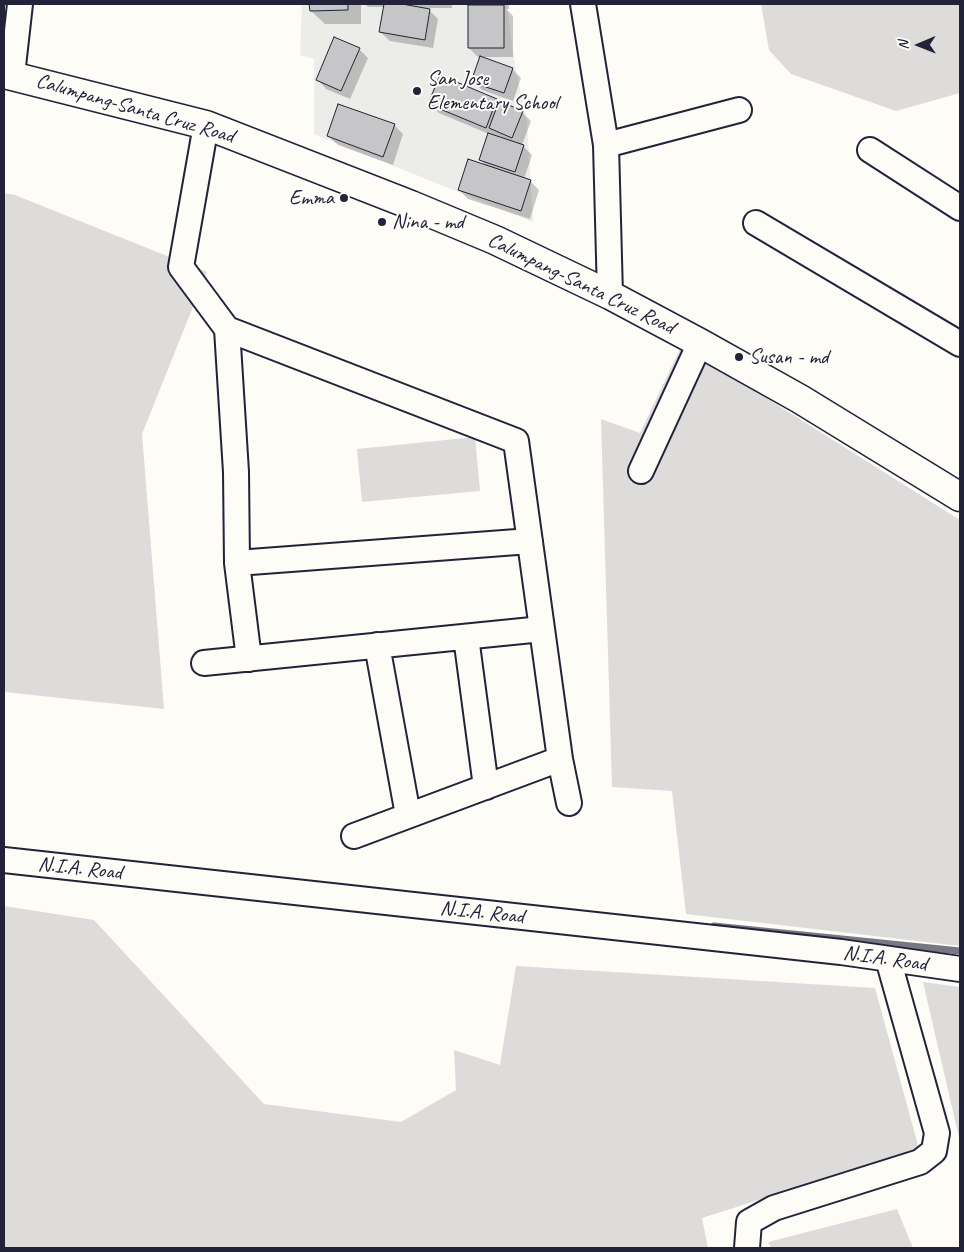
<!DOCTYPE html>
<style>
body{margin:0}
#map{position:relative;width:964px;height:1252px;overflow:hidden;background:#fdfcf7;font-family:Caveat,sans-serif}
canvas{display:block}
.frame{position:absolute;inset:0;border:5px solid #22223b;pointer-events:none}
.north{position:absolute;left:894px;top:20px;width:50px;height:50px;-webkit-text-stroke:4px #fdfcf7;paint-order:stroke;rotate:269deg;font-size:14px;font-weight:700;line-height:20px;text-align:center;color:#22223b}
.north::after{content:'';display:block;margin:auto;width:18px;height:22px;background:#22223b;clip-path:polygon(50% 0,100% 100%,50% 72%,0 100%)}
</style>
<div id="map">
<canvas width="964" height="1252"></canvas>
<div class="frame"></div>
<div class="north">N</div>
</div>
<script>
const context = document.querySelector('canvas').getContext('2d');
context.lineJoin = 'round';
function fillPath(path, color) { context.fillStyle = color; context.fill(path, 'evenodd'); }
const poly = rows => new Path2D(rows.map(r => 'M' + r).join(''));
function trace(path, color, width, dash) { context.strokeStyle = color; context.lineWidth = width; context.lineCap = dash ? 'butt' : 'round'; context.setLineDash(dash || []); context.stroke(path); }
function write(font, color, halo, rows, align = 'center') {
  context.font = font + ' Caveat,sans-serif'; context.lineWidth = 4; context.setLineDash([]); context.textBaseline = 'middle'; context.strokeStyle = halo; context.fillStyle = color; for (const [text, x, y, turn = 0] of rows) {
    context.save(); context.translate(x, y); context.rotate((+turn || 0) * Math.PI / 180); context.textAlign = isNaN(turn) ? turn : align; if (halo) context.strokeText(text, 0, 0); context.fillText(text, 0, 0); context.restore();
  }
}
const built = poly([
 [302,4,507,4,514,60,527,122,533,222,314,134,314,59,300,55]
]);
const green = poly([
 [761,4,960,4,960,93,896,111,791,74,769,50],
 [4,193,15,195,207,272,142,434,164,709,4,692],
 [680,349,706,360,960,520,960,946,686,914,672,791,612,787,601,419,640,433],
 [475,437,480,491,362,502,357,449],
 [4,906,94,920,264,1104,401,1122,456,1090,454,1050,500,1065,516,966,875,988,919,1149,702,1218,708,1248,4,1248],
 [923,982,960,987,960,1142],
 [897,1209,913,1248,771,1248,768,1242]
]);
const shadow = poly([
 [311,4,361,4,361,24,325,24,311,11],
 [365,4,452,4,452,8,427,8,438,19,433,48,390,41,380,32,385,7,368,7],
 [467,4,509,4,509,9,506,9,513,16,513,57,478,57,469,48,469,6],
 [359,49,368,58,350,99,326,89,317,79],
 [512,69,521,78,513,101,482,90,473,81],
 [497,100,522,112,531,121,522,145,532,155,524,179,530,181,539,190,530,219,468,199,459,190,487,167,481,160,489,134,439,113,430,104],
 [394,125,403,134,393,165,338,145,328,136]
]);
const stream = poly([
 [714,926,960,951]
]);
const building = poly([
 [309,4,348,4,348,10,310,11,309,4],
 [384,4,402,4,430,9,425,40,379,32,384,4],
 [468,5,504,5,504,48,468,48,468,5],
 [334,37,360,48,341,91,316,80,334,37],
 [480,56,513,68,504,93,471,82,480,56],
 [440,75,497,99,486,128,428,104,440,75],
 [499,101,523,111,512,138,489,128,499,101],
 [338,104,395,124,383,157,327,136,338,104],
 [488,133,524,145,515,172,479,160,488,133],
 [468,159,531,180,521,211,458,190,468,159]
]);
const minor = poly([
 [583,4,606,145,610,295],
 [12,75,20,4],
 [206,125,181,267,227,329,236,472,237,563,249,659],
 [606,145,739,110],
 [870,150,960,208],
 [756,223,960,344],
 [227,329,516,441,560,759,569,803],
 [641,471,700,343],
 [237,563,530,541],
 [466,637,486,787],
 [377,645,408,815],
 [204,663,542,629],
 [354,836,560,759],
 [4,860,841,952,960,969],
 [747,1248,749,1222,774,1208,920,1162,934,1151,937,1133,888,959]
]);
const major = poly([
 [4,74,206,125,411,205,495,240,610,295,700,343,800,399,960,497]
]);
const markers = [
 [417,91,5,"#22223b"],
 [344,198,5,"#22223b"],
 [382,222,5,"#22223b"],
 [739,357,5,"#22223b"]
];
const poiNames = [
 ["San Jose",427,79],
 ["Elementary School",427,103],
 ["Emma",334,198,"right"],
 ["Nina - md",392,222],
 ["Susan - md",749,357]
];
const streetNames = [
 ["Calumpang-Santa Cruz Road",135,109,16],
 ["Calumpang-Santa Cruz Road",581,284,26],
 ["N.I.A. Road",80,869,6],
 ["N.I.A. Road",482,913,6],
 ["N.I.A. Road",885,959,8]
];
fillPath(built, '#ecece9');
fillPath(green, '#dddcdb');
fillPath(shadow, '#0003');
trace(stream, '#787885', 7);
fillPath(building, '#c6c6c8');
trace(building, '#22223b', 1);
trace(minor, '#22223b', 28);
trace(major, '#22223b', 31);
trace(minor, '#fdfcf7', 24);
trace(major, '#fdfcf7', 28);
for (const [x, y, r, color] of markers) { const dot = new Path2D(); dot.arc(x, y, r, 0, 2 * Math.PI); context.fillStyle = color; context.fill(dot); trace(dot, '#fdfcf7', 2); }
write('21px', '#22223b', '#fdfcf7', poiNames, 'left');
write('21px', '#22223b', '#fdfcf7', streetNames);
</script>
